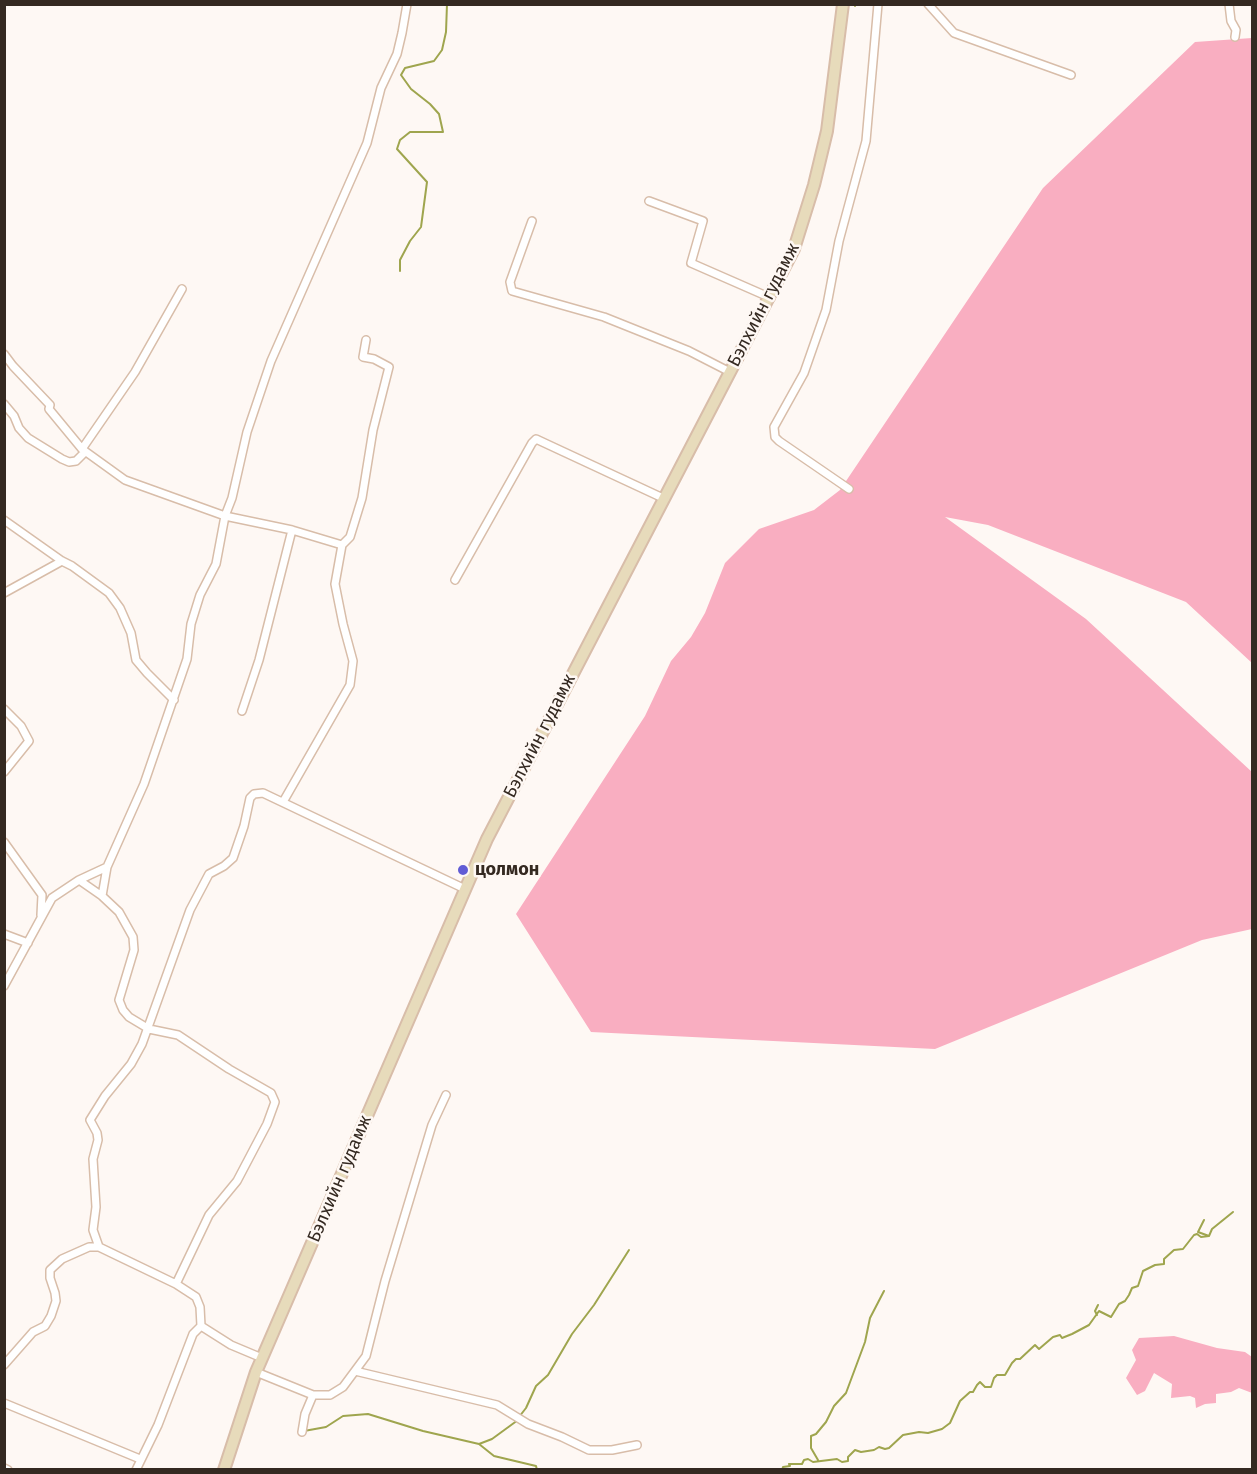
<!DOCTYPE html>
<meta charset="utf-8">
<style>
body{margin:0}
#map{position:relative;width:1257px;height:1474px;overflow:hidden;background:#fef8f4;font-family:"Fira Sans",sans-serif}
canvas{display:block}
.frame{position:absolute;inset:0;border:6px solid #342921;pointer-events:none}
</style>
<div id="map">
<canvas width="1257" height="1474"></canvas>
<div class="frame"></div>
</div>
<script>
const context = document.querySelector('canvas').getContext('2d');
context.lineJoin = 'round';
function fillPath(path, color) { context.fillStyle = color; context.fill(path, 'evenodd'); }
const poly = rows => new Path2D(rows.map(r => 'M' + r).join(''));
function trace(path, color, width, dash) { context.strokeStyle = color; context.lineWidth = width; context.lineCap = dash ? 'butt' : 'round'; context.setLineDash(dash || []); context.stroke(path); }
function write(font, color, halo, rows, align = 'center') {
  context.font = font + ' "Fira Sans",sans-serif'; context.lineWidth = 5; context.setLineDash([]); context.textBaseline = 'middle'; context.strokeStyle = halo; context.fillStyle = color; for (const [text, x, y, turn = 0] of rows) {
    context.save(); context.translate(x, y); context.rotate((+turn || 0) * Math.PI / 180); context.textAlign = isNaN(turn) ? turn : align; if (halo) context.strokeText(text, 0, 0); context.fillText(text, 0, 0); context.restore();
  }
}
const green = poly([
 [1252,38,1252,663,1186,602,988,525,945,517,1086,619,1252,772,1252,929,1202,940,935,1049,591,1032,516,914,645,716,671,661,691,637,705,613,725,563,759,529,814,510,840,490,1043,188,1195,42],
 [1174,1336,1217,1348,1245,1352,1252,1357,1252,1393,1239,1388,1231,1392,1216,1394,1216,1403,1205,1404,1196,1408,1195,1398,1190,1396,1171,1398,1172,1384,1154,1373,1145,1391,1137,1395,1126,1378,1136,1360,1132,1350,1139,1338]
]);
const stream = poly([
 [855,6,855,4],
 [400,271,400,260,410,241,421,227,427,182,397,149,400,140,410,132,443,132,439,114,430,104,411,89,401,75,405,68,434,61,442,50,446,32,447,4],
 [1209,1236,1212,1229,1233,1212],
 [1097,1315,1095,1311,1098,1305],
 [519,1417,526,1408,536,1386,548,1375,572,1334,594,1305,629,1250],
 [304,1431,326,1427,343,1416,368,1414,423,1431,479,1444,494,1456,536,1466,537,1470],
 [479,1444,492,1439,518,1420],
 [818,1460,811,1448,811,1436,816,1434,826,1422,834,1406,846,1393,865,1342,870,1318,884,1291],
 [782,1470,783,1467,790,1466,789,1464,802,1464,804,1460,808,1459,813,1462,837,1459,842,1462,848,1461,848,1457,855,1450,861,1452,874,1450,879,1447,885,1449,889,1448,903,1435,919,1432,928,1433,942,1429,950,1423,960,1401,970,1392,973,1392,977,1385,980,1382,985,1387,991,1387,994,1378,997,1375,1005,1375,1012,1363,1016,1359,1020,1359,1035,1345,1039,1349,1053,1337,1060,1335,1062,1338,1072,1334,1089,1325,1099,1311,1111,1317,1119,1304,1125,1301,1129,1295,1132,1288,1138,1286,1143,1271,1155,1265,1164,1264,1164,1259,1174,1250,1183,1249,1194,1235,1197,1234,1201,1237,1209,1236,1198,1232,1204,1220]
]);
const street = poly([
 [928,4,954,33,1071,75],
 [1229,4,1231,21,1236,30,1235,37],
 [649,201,703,221,691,263,771,298],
 [532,221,510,282,512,291,604,317,689,351,730,372],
 [4,354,13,366,50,405,49,409,82,449,125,480,225,516,292,530,342,545],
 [4,404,14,416,19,428,28,438,62,459,69,462,76,461,85,452],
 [82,449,135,372,182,289],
 [849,489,779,441,775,437,774,427,804,373,826,310,839,241,866,141,878,4],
 [4,520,62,561,72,566,109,593,120,608,131,633,136,660,147,673,174,700],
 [455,580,532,443,536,439,665,499],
 [4,593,62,561],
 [4,709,21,726,29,741,4,772],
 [242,711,259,660,292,530],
 [283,802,350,685,353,661,343,624,335,584,342,545,350,537,362,498,373,430,389,367,374,359,363,357,366,340],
 [4,842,42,895,41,915],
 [79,880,102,896,119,912,133,937,134,950,119,1000,123,1010,129,1017,149,1029,178,1035,229,1069,271,1093,275,1102,267,1124,237,1181,209,1215,176,1284],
 [102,896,107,867],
 [4,934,28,943],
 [4,986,52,898,79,880,107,867,144,784,187,659,191,624,200,595,216,564,225,516,232,498,247,432,271,361,367,143,381,88,397,54,402,33,407,4],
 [99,1247,93,1230,96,1207,93,1159,98,1140,97,1133,90,1120,105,1096,131,1064,142,1044,190,910,209,874,224,866,233,858,244,826,250,798,254,794,263,793,465,889],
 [4,1365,33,1332,45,1326,51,1316,56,1301,55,1293,50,1278,50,1270,62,1259,89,1247,99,1247,176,1284,196,1297,200,1307,201,1326,231,1345,262,1358],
 [355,1371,497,1405,528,1424,562,1437,589,1450,612,1450,637,1445],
 [256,1372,313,1395],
 [4,1403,140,1459],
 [302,1432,305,1414,313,1395,330,1395,343,1387,366,1356,385,1281,432,1125,446,1095],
 [4,1468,8,1470],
 [136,1470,158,1425,193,1334,201,1326]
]);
const secondary = poly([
 [224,1470,256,1372,487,839,794,249,814,185,827,131,843,4]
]);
const markers = [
 [463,870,6,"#615cd5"]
];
const streetNames = [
 ["Бэлхийн гудамж",764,305,-63],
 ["Бэлхийн гудамж",540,736,-63],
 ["Бэлхийн гудамж",340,1179,-67]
];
const poiNames = [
 ["цолмон",475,870]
];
fillPath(green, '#f9aec1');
trace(stream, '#9fa54e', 2);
trace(street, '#d8bda9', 10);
trace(secondary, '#d8bda9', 14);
trace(street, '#fff', 7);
trace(secondary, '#e7dbbb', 10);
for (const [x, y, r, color] of markers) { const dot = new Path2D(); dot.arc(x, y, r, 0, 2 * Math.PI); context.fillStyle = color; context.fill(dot); trace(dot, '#fef8f4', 2); }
write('18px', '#342921', '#fef8f4', streetNames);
write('bold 18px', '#342921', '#fef8f4', poiNames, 'left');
</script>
